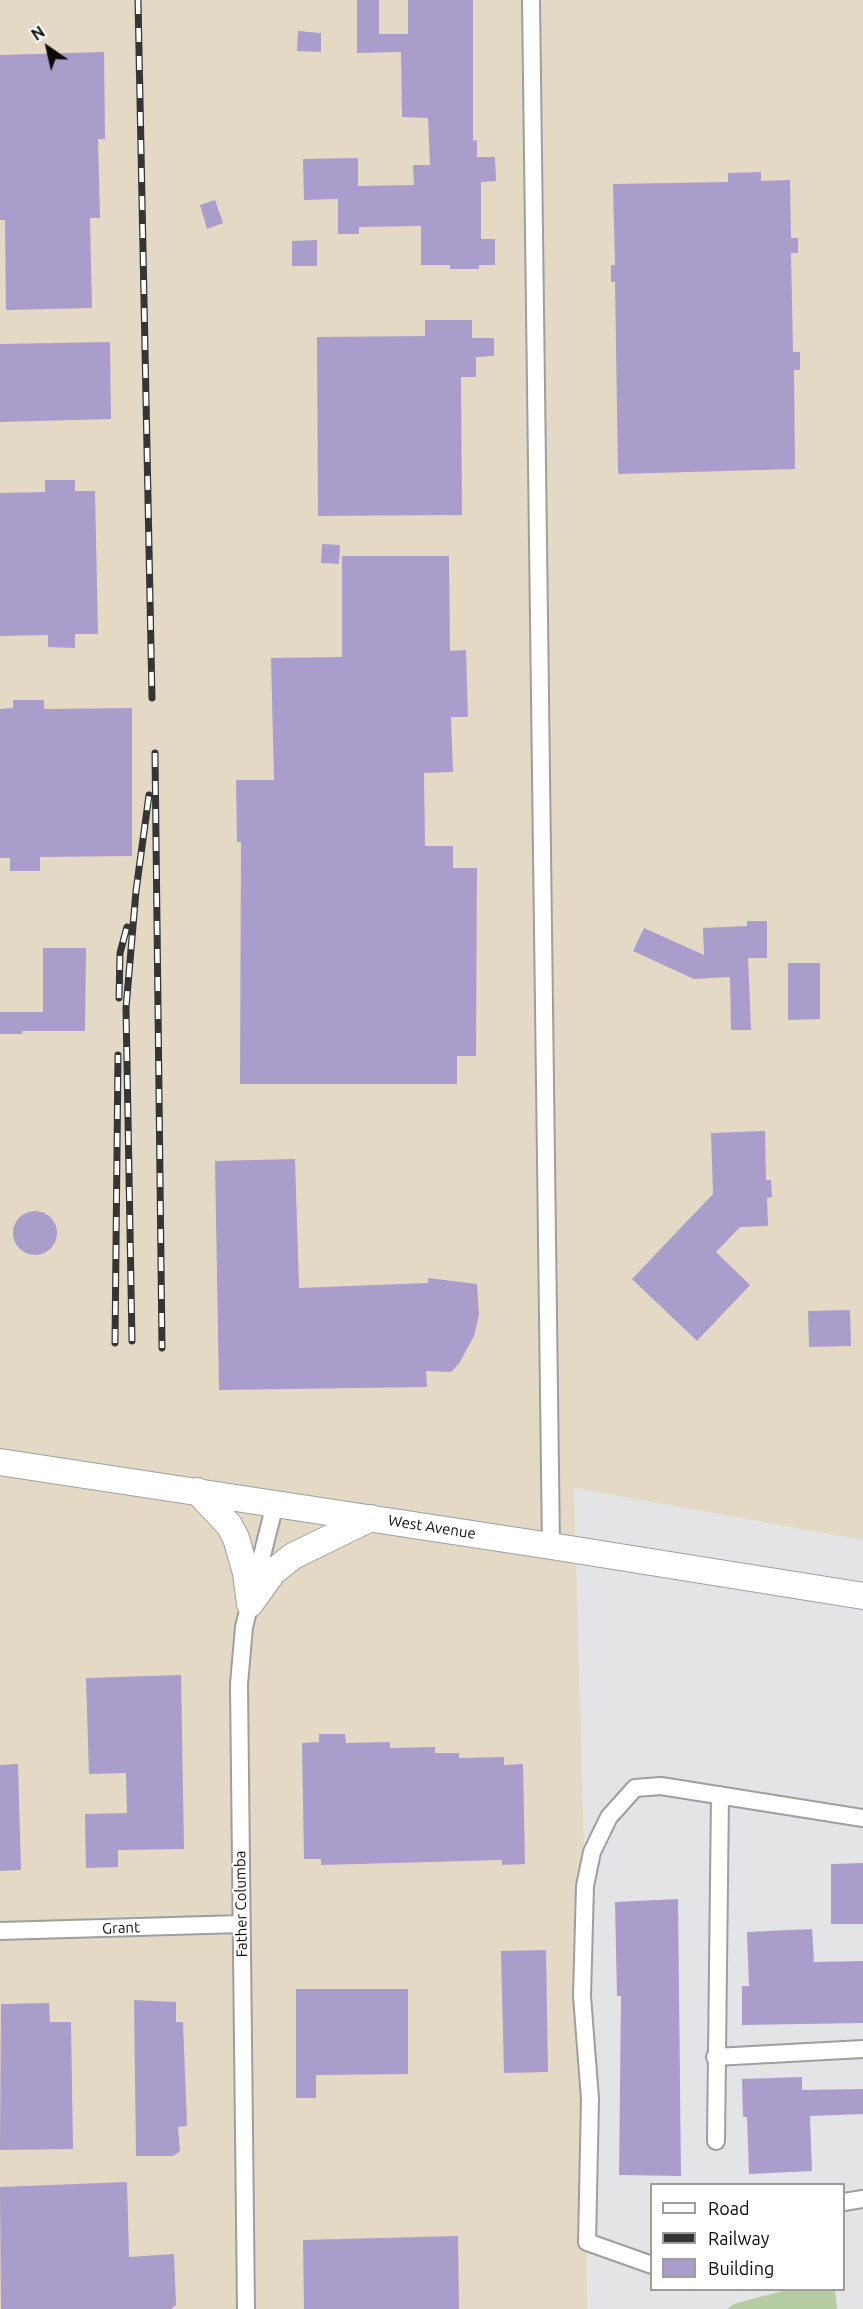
<!DOCTYPE html>
<style>
body{margin:0}
#map{position:relative;width:863px;height:2309px;overflow:hidden;background:#e4e4e7;font-family:Ubuntu,sans-serif}
canvas{display:block}
.legend{position:absolute;left:650px;top:2183px;width:195px;height:108px;box-sizing:border-box;background:#fff;border:2px solid #9d9d9e;margin:0;padding:8px 10px;list-style:none;font-size:18px;color:#0b0b0c}
.legend li{display:flex;align-items:center;gap:12px;height:30px}
.legend b{width:30px;border:2px solid #9d9d9e}
.north{position:absolute;left:18px;top:18px;width:60px;height:60px;-webkit-text-stroke:4px #fff;paint-order:stroke;rotate:326deg;font-size:16px;font-weight:700;line-height:24px;text-align:center;color:#0b0b0c}
.north::after{content:'';display:block;margin:auto;width:21px;height:27px;background:#0b0b0c;clip-path:polygon(50% 0,100% 100%,50% 72%,0 100%)}
</style>
<div id="map">
<canvas width="863" height="2309"></canvas>
<ul class="legend">
<li><b style="height:8px;background:#fff"></b>Road</li>
<li><b style="height:8px;background:#353536"></b>Railway</li>
<li><b style="height:16px;background:#aa9ccb"></b>Building</li>
</ul>
<div class="north">N</div>
</div>
<script>
const context = document.querySelector('canvas').getContext('2d');
context.lineJoin = 'round';
function fillPath(path, color) { context.fillStyle = color; context.fill(path, 'evenodd'); }
const poly = rows => new Path2D(rows.map(r => 'M' + r).join(''));
function trace(path, color, width, dash) { context.strokeStyle = color; context.lineWidth = width; context.lineCap = dash ? 'butt' : 'round'; context.setLineDash(dash || []); context.stroke(path); }
function write(font, color, halo, rows, align = 'center') {
  context.font = font + ' Ubuntu,sans-serif'; context.lineWidth = 4.5; context.setLineDash([]); context.textBaseline = 'middle'; context.strokeStyle = halo; context.fillStyle = color; for (const [text, x, y, turn = 0] of rows) {
    context.save(); context.translate(x, y); context.rotate((+turn || 0) * Math.PI / 180); context.textAlign = isNaN(turn) ? turn : align; if (halo) context.strokeText(text, 0, 0); context.fillText(text, 0, 0); context.restore();
  }
}
const industrial = poly([
 [0,0,863,0,863,1540,574,1488,585,1886,587,2309,0,2309]
]);
const green = poly([
 [786,2290,835,2290,837,2309,727,2309,734,2304]
]);
const building = poly([
 [357,0,379,0,379,34,408,34,408,0,473,0,473,141,477,140,477,157,495,157,496,181,481,182,481,239,495,239,495,265,479,265,479,269,450,269,450,265,421,265,421,226,359,227,359,234,338,234,338,199,304,200,303,159,358,158,358,186,414,185,413,165,430,165,428,118,402,117,401,52,357,53],
 [298,31,321,33,321,52,297,51],
 [104,52,105,139,98,139,100,218,90,218,92,308,6,310,5,220,0,220,0,55],
 [761,172,761,181,790,180,791,238,798,238,798,253,791,253,793,352,800,352,800,370,794,370,795,469,618,474,615,282,611,282,611,265,615,265,613,184,728,182,728,173],
 [215,200,223,223,207,229,200,205],
 [317,240,317,266,292,266,292,241],
 [425,320,472,320,472,338,494,338,494,356,476,357,476,377,461,377,462,515,318,516,317,337,425,336],
 [110,342,111,419,0,422,0,344],
 [45,480,75,480,75,491,95,491,98,634,75,634,75,648,48,647,48,635,0,636,0,493,45,492],
 [322,544,340,545,339,564,321,563],
 [342,556,449,556,450,651,466,650,468,717,451,717,453,772,424,773,425,846,453,846,453,868,477,868,476,1056,457,1056,457,1084,240,1084,241,842,237,842,236,780,274,780,271,658,342,657],
 [13,700,44,700,44,709,132,708,132,856,40,857,40,871,10,871,10,858,0,858,0,709,13,708],
 [747,921,767,921,767,958,748,958,751,1030,731,1030,730,977,694,979,633,951,644,928,704,955,703,928,747,926],
 [43,948,86,948,85,1031,22,1031,22,1034,0,1034,0,1012,43,1012],
 [788,963,820,963,820,1019,788,1020],
 [765,1131,766,1180,771,1180,772,1197,767,1198,768,1226,740,1227,716,1252,750,1285,697,1341,632,1279,713,1194,711,1133],
 [295,1159,299,1288,428,1283,428,1278,477,1284,479,1315,474,1336,460,1362,451,1372,426,1371,427,1387,219,1390,215,1161],
 '13 1233a22 22 0 1 1 44 0a22 22 0 1 1-44 0Z',
 [850,1310,851,1346,809,1347,808,1311],
 [181,1675,184,1849,118,1850,118,1867,86,1868,85,1814,127,1813,126,1773,89,1774,86,1678],
 [319,1734,345,1734,346,1743,390,1742,390,1748,435,1747,435,1753,459,1753,459,1758,504,1757,504,1765,523,1764,525,1864,502,1865,502,1860,321,1865,321,1859,304,1859,302,1743,319,1742],
 [18,1764,21,1870,0,1871,0,1765],
 [863,1863,863,1924,831,1924,831,1864],
 [678,1899,681,2176,619,2175,621,1996,617,1996,615,1902],
 [812,1929,814,1962,863,1961,863,2023,742,2025,742,1986,749,1986,747,1932],
 [546,1950,548,2072,504,2073,501,1951],
 [296,1989,408,1989,408,2074,316,2075,316,2098,296,2098],
 [134,2000,176,2002,176,2022,183,2022,187,2126,178,2127,180,2151,173,2156,136,2156],
 [49,2003,50,2022,71,2022,73,2149,0,2150,1,2004],
 [802,2077,802,2090,863,2089,863,2114,810,2116,812,2171,749,2174,747,2117,743,2117,742,2079],
 [127,2182,129,2257,174,2254,176,2305,171,2309,1,2309,0,2187],
 [458,2236,459,2309,304,2309,303,2240]
]);
const minor = poly([
 [531,0,551,1546],
 [0,1931,241,1924],
 [715,2057,863,2049],
 [716,2141,720,1795],
 [844,2202,863,2199],
 [652,2265,587,2242,590,2099,582,1996,585,1886,592,1852,609,1817,635,1788,661,1786,863,1818],
 [246,2309,239,1684,244,1627,275,1504]
]);
const primary = poly([
 [0,1462,551,1546,863,1596],
 [197,1491,229,1525,236,1538,246,1573,250,1604],
 [250,1604,273,1572,293,1556,371,1518]
]);
const rail = poly([
 [138,0,152,698],
 [155,753,162,1348],
 [119,998,120,953,127,927],
 [132,1341,126,1008,136,891,149,795],
 [115,1343,118,1055]
]);
const streetNames = [
 ["West Avenue",432,1527,9],
 ["Father Columba",241,1904,-91],
 ["Grant",121,1928,-2]
];
fillPath(industrial, '#e4d9c5');
fillPath(green, '#b5cba2');
fillPath(building, '#aa9ccb');
trace(minor, '#9e9ea2', 20);
trace(primary, '#9e9ea2', 28);
trace(minor, '#fff', 16);
trace(primary, '#fff', 26);
trace(rail, '#353536', 7);
trace(rail, '#fff', 4.5, [14]);
write('15px', '#0b0b0c', '#fff', streetNames);
</script>
